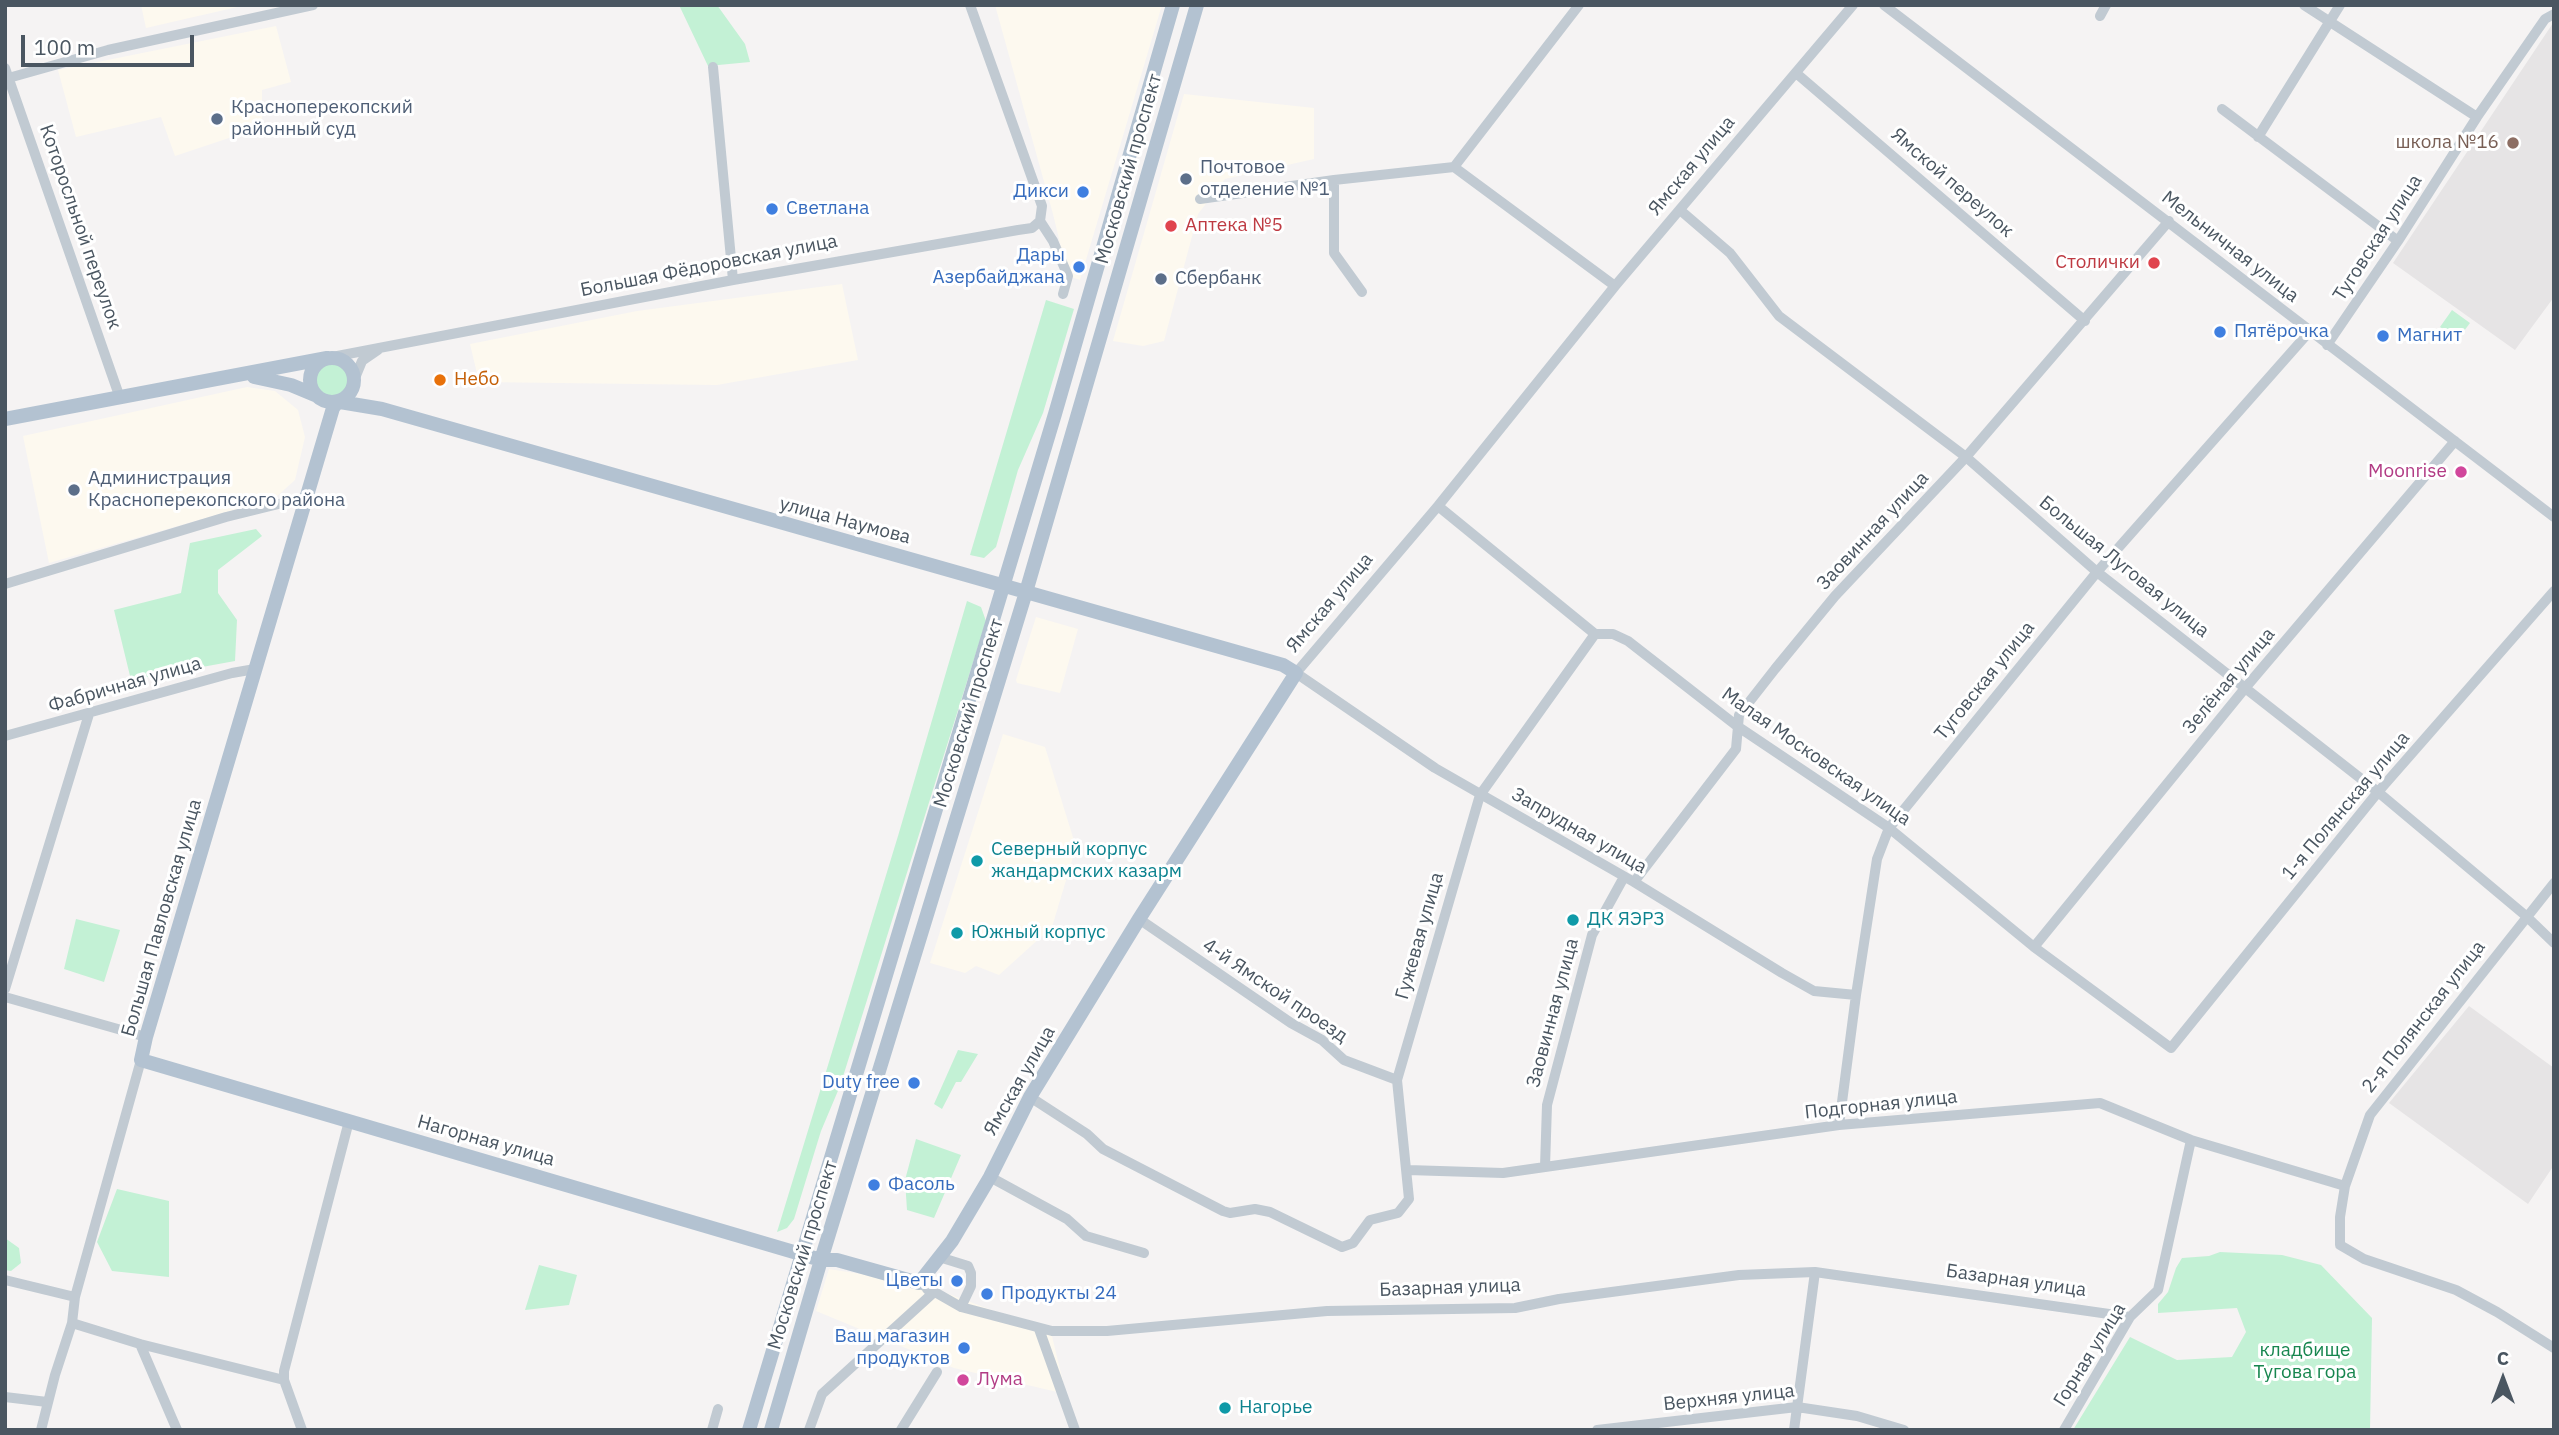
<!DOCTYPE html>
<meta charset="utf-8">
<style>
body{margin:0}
#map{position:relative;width:2559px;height:1435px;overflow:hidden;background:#f5f3f3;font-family:"IBM Plex Sans",sans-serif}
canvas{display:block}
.frame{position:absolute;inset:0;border:7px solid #4a5661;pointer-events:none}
.north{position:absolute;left:2468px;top:1344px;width:70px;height:70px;-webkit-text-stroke:5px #fff;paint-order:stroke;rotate:0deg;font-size:19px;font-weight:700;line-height:28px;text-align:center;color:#4a5661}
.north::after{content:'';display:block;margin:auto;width:24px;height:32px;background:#4a5661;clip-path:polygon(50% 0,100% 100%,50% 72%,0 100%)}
.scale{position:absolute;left:21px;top:35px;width:173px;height:32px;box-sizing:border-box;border:4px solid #4a5661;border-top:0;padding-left:9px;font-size:21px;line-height:24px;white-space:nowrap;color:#4a5661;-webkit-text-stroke:5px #fff;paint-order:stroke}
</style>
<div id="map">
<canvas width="2559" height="1435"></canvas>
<div class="frame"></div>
<div class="north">С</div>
<div class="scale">100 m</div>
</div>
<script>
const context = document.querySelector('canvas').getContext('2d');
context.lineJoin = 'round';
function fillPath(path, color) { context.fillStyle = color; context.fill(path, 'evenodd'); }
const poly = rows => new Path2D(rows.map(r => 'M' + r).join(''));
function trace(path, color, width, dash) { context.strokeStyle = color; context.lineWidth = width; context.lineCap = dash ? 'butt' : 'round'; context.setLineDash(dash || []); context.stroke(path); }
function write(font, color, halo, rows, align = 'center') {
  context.font = font + ' "IBM Plex Sans",sans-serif'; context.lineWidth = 6; context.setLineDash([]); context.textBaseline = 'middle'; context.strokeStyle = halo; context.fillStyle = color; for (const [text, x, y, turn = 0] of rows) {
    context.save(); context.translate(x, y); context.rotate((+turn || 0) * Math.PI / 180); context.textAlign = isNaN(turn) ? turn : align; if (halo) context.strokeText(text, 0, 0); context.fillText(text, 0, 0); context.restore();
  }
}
const commercial = poly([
 [141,5,246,5,146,28],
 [995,5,1162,5,1080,280,1068,276,1053,214],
 [276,26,291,82,262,90,262,127,175,156,161,117,76,137,58,70],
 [1184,94,1314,108,1314,159,1225,179,1198,214,1164,341,1143,346,1113,341],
 [842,284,858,360,717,385,479,382,470,344,637,311],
 [247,387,275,391,298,410,305,437,295,480,275,498,49,563,23,436],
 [1036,617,1078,629,1060,693,1017,683,1016,680],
 [1003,734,1045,747,1076,847,1052,927,999,975,976,966,965,973,930,963],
 [829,1269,919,1283,1051,1332,1066,1394,954,1368,816,1311]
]);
const education = poly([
 [2553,23,2554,297,2515,350,2393,263],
 [2469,1006,2554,1068,2554,1165,2528,1204,2389,1103]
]);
const green = poly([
 [679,5,717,5,745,44,750,62,708,66],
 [1046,300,1074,309,1043,413,1018,470,996,547,984,558,970,555],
 [2452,310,2470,323,2458,339,2440,327],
 '316 380a16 16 0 1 1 32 0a16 16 0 1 1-32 0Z',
 [256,529,262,536,218,570,218,593,237,620,235,661,131,680,114,610,181,593,190,543],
 [967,601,981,607,986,621,840,1086,821,1131,794,1219,787,1228,777,1232,898,836],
 [76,919,120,930,104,982,64,969],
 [958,1050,978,1054,961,1082,956,1082,942,1109,934,1104],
 [916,1139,961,1155,934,1218,907,1210,905,1180],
 [117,1189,169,1201,169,1277,112,1271,97,1242],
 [5,1238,19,1248,21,1263,11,1271,5,1270],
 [2220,1252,2282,1255,2321,1265,2372,1318,2370,1430,2073,1430,2130,1337,2177,1360,2232,1357,2246,1332,2237,1308,2158,1313,2158,1304,2168,1292,2176,1268,2182,1258,2209,1256],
 [539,1265,577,1275,569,1305,525,1310]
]);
const minor = poly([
 [970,5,1042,206,1040,221,1053,241,1068,276,1063,294],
 [1853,5,1615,286,1438,506,1296,673,1435,768,1634,882,1782,973,1814,991,1856,995],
 [1884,5,2554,517],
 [2304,5,2477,117],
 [2100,16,2106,5],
 [713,67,733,280],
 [5,68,120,398],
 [1796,73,2085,321],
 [5,79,108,50,313,5],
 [2222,109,2398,241],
 [2258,137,2340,5],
 [1454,167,1579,5],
 [1334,180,1334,253,1362,292],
 [1200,199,1334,180,1454,167,1615,286],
 [1680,210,1730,253,1779,316,1966,457,2097,572,2378,792,2526,916,2554,943],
 [2327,345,2398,241,2477,117,2545,19,2554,14],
 [327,358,733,280,1018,230,1032,228,1040,221],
 [355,378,362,361,378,350],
 [1438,506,1595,634,1613,634,1628,641,1737,726,1889,828,2034,947,2171,1048,2378,792,2554,591],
 [5,584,226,517,307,497],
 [5,736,232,673,255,669],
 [1634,882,1736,749,1739,715,1775,669,1835,596,1966,457,2169,221],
 [2554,883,2370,1115,2345,1186,2340,1217,2340,1245,2364,1259,2456,1290,2497,1312,2554,1348],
 [1139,919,1291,1023,1322,1040,1344,1060,1397,1080],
 [2034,947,2246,687,2455,441],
 [5,989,89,714],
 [5,997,146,1037],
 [1030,1097,1087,1134,1103,1149,1223,1211,1230,1213,1255,1209,1270,1212,1342,1247,1353,1243,1370,1220,1398,1213,1409,1199,1397,1080,1480,795,1595,634],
 [1839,1125,1856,995,1877,859,1889,828,2097,572,2310,331],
 [1545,1167,1547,1105,1592,935,1624,877],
 [1408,1170,1503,1173,1839,1125,2100,1103,2191,1140,2345,1186],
 [990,1177,1067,1219,1086,1236,1144,1253],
 [939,1257,968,1266,971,1273,971,1286,961,1307],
 [5,1280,75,1297],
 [919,1283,961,1307,1052,1331,1107,1331,1327,1311,1515,1308,1559,1299,1739,1275,1815,1272,2130,1317],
 [72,1323,140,1344,284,1380],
 [1039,1329,1075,1430],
 [140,1344,177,1430],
 [5,1397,47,1402],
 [41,1430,55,1375,72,1323,75,1297,141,1060],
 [302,1430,284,1380,284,1371,349,1121],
 [712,1430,718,1409],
 [809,1430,822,1394,932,1294,927,1289],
 [901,1430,937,1372],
 [1597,1430,1797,1407,1857,1416,1904,1430],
 [1794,1430,1815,1272],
 [2064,1430,2130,1317,2158,1290,2191,1140]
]);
const major = poly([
 '310 380a22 22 0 1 1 44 0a22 22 0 1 1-44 0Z',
 [254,377,291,385,315,395],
 [337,403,333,408,146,1037,141,1060,821,1260,837,1260,919,1283,952,1241,990,1177,1030,1097,1139,919,1296,673,1283,665,382,409,340,402],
 [5,419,327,358],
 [749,1430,1055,414,1173,5],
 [771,1430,821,1260,1026,592,1197,5]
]);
const markers = [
 [217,119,7,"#5c6f8a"],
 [2513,143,7,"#8d6e63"],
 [1186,179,7,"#5c6f8a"],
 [1083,192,7,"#3f7fe0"],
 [772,209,7,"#3f7fe0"],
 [1171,226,7,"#e0444e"],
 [2154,263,7,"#e0444e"],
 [1079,267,7,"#3f7fe0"],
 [1161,279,7,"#5c6f8a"],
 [2220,332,7,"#3f7fe0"],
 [2383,336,7,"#3f7fe0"],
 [440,380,7,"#e8710a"],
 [2461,472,7,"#d1479c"],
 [74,490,7,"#5c6f8a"],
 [977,861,7,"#0f9aa8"],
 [1573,920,7,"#0f9aa8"],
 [957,933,7,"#0f9aa8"],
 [914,1083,7,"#3f7fe0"],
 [874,1185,7,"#3f7fe0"],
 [957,1281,7,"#3f7fe0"],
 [987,1294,7,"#3f7fe0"],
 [964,1348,7,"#3f7fe0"],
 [963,1380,7,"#d1479c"],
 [1225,1408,7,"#0f9aa8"]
];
const serviceNames = [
 ["Красноперекопский",231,108],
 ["районный суд",231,130],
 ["Почтовое",1200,168],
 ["отделение №1",1200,190],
 ["Сбербанк",1175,279],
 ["Администрация",88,479],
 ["Красноперекопского района",88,501]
];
const educationNames = [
 ["школа №16",2499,143]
];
const streetNames = [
 ["Ямская улица",1692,166,-50],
 ["Московский проспект",1129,169,-74],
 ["Ямской переулок",1952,183,41],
 ["Которосльной переулок",80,227,71],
 ["Туговская улица",2378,238,-57],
 ["Мельничная улица",2230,247,38],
 ["Большая Фёдоровская улица",709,266,-11],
 ["улица Наумова",845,521,15],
 ["Заовинная улица",1873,531,-47],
 ["Большая Луговая улица",2124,567,39],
 ["Ямская улица",1330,603,-50],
 ["Туговская улица",1985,681,-51],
 ["Зелёная улица",2229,681,-50],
 ["Фабричная улица",125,685,-16],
 ["Московский проспект",969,713,-73],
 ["Малая Московская улица",1816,757,35],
 ["1-я Полянская улица",2346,806,-50],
 ["Запрудная улица",1579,831,30],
 ["Большая Павловская улица",162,918,-74],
 ["Гужевая улица",1420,936,-74],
 ["4-й Ямской проезд",1275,991,34],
 ["Заовинная улица",1553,1013,-75],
 ["2-я Полянская улица",2424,1017,-52],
 ["Ямская улица",1020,1081,-60],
 ["Подгорная улица",1881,1105,-6],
 ["Нагорная улица",486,1141,16],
 ["Московский проспект",803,1255,-73],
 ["Базарная улица",2016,1281,8],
 ["Базарная улица",1450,1288,-2],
 ["Горная улица",2090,1355,-58],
 ["Верхняя улица",1729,1398,-6]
];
const shopNames = [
 ["Дикси",1069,192],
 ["Светлана",786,209,"left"],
 ["Дары",1065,256],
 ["Азербайджана",1065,278],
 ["Пятёрочка",2234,332,"left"],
 ["Магнит",2397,336,"left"],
 ["Duty free",900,1083],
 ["Фасоль",888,1185,"left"],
 ["Цветы",943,1281],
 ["Продукты 24",1001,1294,"left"],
 ["Ваш магазин",950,1337],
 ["продуктов",950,1359]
];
const healthNames = [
 ["Аптека №5",1185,226],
 ["Столички",2140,263,"right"]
];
const foodNames = [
 ["Небо",454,380]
];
const hotelNames = [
 ["Moonrise",2447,472],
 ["Лума",977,1380,"left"]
];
const cultureNames = [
 ["Северный корпус",991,850],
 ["жандармских казарм",991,872],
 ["ДК ЯЭРЗ",1587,920],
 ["Южный корпус",971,933],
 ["Нагорье",1239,1408]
];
const parkNames = [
 ["кладбище",2305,1351],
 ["Тугова гора",2305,1373]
];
fillPath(commercial, '#fdf9ef');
fillPath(education, '#e6e4e5');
fillPath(green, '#c3f1d5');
trace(minor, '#c1cad2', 10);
trace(major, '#b3c2d1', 14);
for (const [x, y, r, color] of markers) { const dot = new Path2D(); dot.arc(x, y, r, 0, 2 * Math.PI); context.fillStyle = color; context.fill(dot); trace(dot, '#fff', 2.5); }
write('19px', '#4e5e75', '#fff', serviceNames, 'left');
write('19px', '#785e54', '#fff', educationNames, 'right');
write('19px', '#4a5661', '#fff', streetNames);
write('19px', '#366cbe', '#fff', shopNames, 'right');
write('19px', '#be3a42', '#fff', healthNames, 'left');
write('19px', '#c56008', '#fff', foodNames, 'left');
write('19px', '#b23c85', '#fff', hotelNames, 'right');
write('19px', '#0d838f', '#fff', cultureNames, 'left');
write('19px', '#17864f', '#fff', parkNames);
</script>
